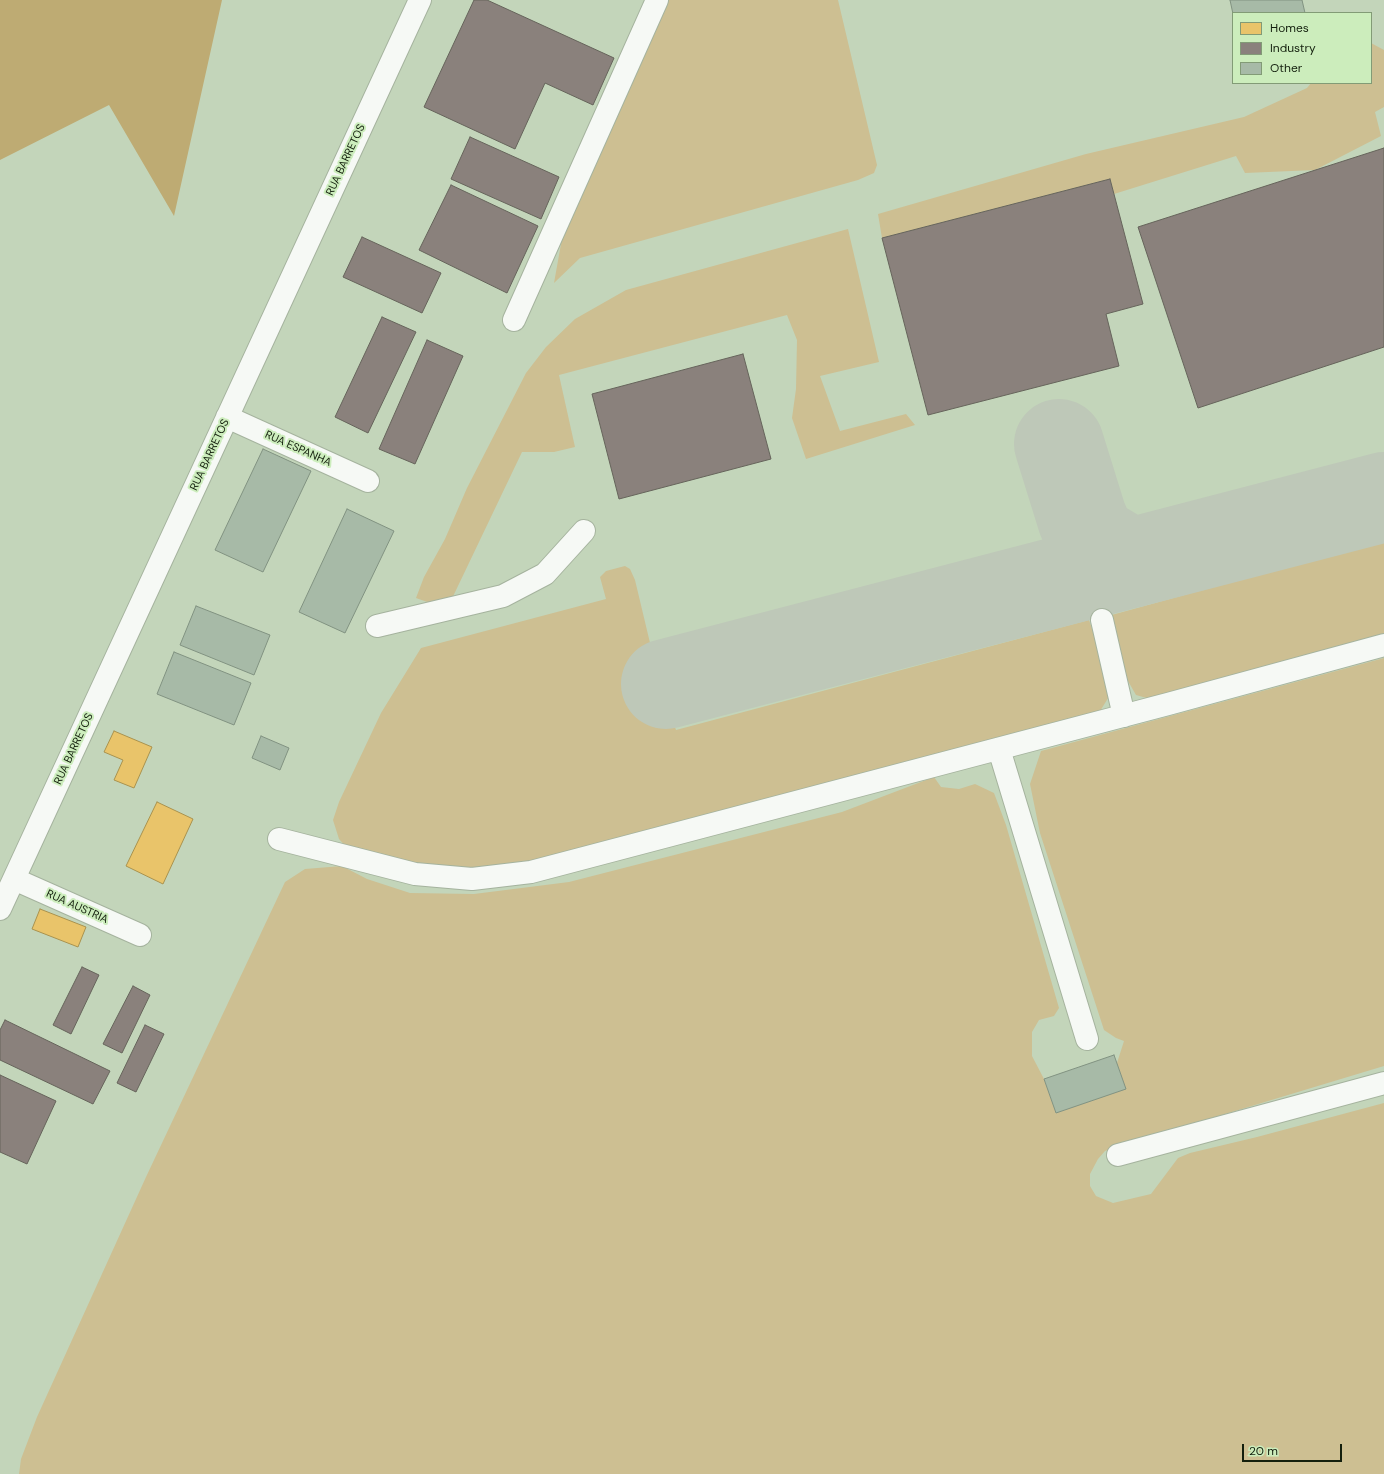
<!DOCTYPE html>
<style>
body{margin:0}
#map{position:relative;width:1384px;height:1474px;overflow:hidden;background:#c3d5ba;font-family:"DM Sans",sans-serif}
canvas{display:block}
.legend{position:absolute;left:1232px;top:12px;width:140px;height:72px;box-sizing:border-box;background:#ccedbc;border:1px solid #829b76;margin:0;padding:5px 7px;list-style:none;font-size:12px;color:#131f0d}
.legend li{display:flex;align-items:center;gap:8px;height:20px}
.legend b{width:20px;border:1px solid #829b76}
.scale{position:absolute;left:1242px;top:1444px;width:100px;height:18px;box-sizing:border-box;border:2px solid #131f0d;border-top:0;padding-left:5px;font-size:12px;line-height:14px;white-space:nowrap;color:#131f0d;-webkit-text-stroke:3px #ccedbc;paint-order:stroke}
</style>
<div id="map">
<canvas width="1384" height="1474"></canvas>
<ul class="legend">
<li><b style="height:11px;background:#e9c46a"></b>Homes</li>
<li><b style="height:11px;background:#8a817c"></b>Industry</li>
<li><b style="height:11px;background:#a7baa7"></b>Other</li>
</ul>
<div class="scale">20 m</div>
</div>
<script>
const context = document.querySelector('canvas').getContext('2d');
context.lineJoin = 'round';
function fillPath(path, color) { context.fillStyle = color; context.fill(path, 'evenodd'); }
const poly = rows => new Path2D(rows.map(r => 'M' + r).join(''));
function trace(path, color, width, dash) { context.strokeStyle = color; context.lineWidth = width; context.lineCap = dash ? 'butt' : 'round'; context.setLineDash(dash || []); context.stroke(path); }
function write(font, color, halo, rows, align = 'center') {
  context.font = font + ' "DM Sans",sans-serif'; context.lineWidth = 4; context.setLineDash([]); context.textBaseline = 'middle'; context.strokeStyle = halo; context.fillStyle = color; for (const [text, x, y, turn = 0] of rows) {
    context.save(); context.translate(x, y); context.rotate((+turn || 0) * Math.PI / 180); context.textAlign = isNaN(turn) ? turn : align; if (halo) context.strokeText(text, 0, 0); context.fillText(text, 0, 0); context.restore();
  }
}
const green = poly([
 [658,0,838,0,877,165,874,173,858,180,580,258,554,283,570,194],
 [1371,43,1384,50,1384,107,1375,112,1381,136,1315,170,1245,173,1236,156,1114,194,1110,179,882,238,878,214,1086,154,1244,117,1307,88,1311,83,1371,83],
 [848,229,879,362,820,376,840,431,906,414,915,425,806,459,792,418,796,389,797,340,787,315,559,375,575,447,554,452,522,452,447,609,416,598,424,577,445,539,467,488,526,373,546,347,575,319,626,290],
 [1384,540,1384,639,1168,704,1136,695,1124,674,1108,616],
 [625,566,630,569,635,580,661,689,676,730,1089,620,1104,664,1110,695,1097,716,472,879,357,859,339,839,333,820,339,802,381,713,421,648,606,599,600,577,606,571],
 [1384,658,1384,1066,1116,1147,1105,1151,1098,1159,1090,1174,1090,1186,1096,1196,1113,1203,1134,1198,1151,1194,1178,1158,1190,1153,1257,1137,1384,1103,1384,1474,19,1474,21,1459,37,1417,146,1177,285,882,305,869,342,866,367,879,410,893,474,894,569,882,842,812,934,777,941,787,959,789,975,784,994,793,1006,825,1059,1008,1054,1016,1039,1020,1032,1032,1032,1056,1044,1079,1056,1113,1125,1089,1117,1063,1124,1041,1116,1038,1104,1030,1040,833,1030,784,1041,751]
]);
const forest = poly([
 [0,0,222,0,174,216,109,105,0,160]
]);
const homes = poly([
 [114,731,152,747,134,788,114,780,123,760,104,752,114,731],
 [157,802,193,819,163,884,126,866,157,802],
 [40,909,86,927,78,947,32,929,40,909]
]);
const industry = poly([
 [474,0,487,0,614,58,593,105,545,83,515,149,424,107,474,0],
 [470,137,559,177,541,219,451,179,470,137],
 [1384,148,1384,347,1198,408,1138,227,1384,148],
 [1110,179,1143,304,1106,314,1119,366,928,415,882,238,1110,179],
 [451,185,538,226,507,293,419,250,451,185],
 [362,237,441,273,422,313,343,277,362,237],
 [382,317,416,332,368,433,335,417,382,317],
 [427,340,463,356,415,464,379,449,427,340],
 [743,354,771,459,619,499,592,394,743,354],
 [82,967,99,975,71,1034,53,1025,82,967],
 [133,986,150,995,122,1053,103,1044,133,986],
 [5,1020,110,1071,93,1104,0,1060,0,1030,5,1020],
 [145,1025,164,1034,136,1092,117,1083,145,1025],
 [0,1075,56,1101,27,1164,0,1152,0,1075]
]);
const taxiway = poly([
 [1059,444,1082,518,1091,539,1131,563],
 [666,684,1384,497]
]);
const building = poly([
 [1230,0,1302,0,1305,13,1233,14,1230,0],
 [263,449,311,471,263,572,215,550,263,449],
 [347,509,394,531,345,633,299,612,347,509],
 [196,606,270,635,254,675,180,645,196,606],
 [174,652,251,683,234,725,157,694,174,652],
 [261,736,289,748,280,770,252,758,261,736],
 [1114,1055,1126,1089,1056,1113,1044,1079,1114,1055]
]);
const minor = poly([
 [514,320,657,0],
 [227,417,368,481],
 [1102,620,1124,716],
 [377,626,503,596,545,574,584,531],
 [999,749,1087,1039],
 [279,839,415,874,472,879,531,872,1168,704,1384,645],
 [14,879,140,935],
 [0,909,420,0],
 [1118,1155,1384,1083]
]);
const streetNames = [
 ["RUA BARRETOS",346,160,-65],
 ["RUA ESPANHA",298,449,24],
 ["RUA BARRETOS",210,455,-65],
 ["RUA BARRETOS",74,749,-65],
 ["RUA AUSTRIA",77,907,24]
];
fillPath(green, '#cdbf92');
fillPath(forest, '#beab73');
fillPath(homes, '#e9c46a');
trace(homes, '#a9924e', 1);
fillPath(industry, '#8a817c');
trace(industry, '#66645b', 1);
trace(taxiway, '#bec8b8', 90);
fillPath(building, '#a7baa7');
trace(building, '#819281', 1);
trace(minor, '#a5b39e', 24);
trace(minor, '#f6f9f5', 22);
write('11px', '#131f0d', '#ccedbc', streetNames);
</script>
